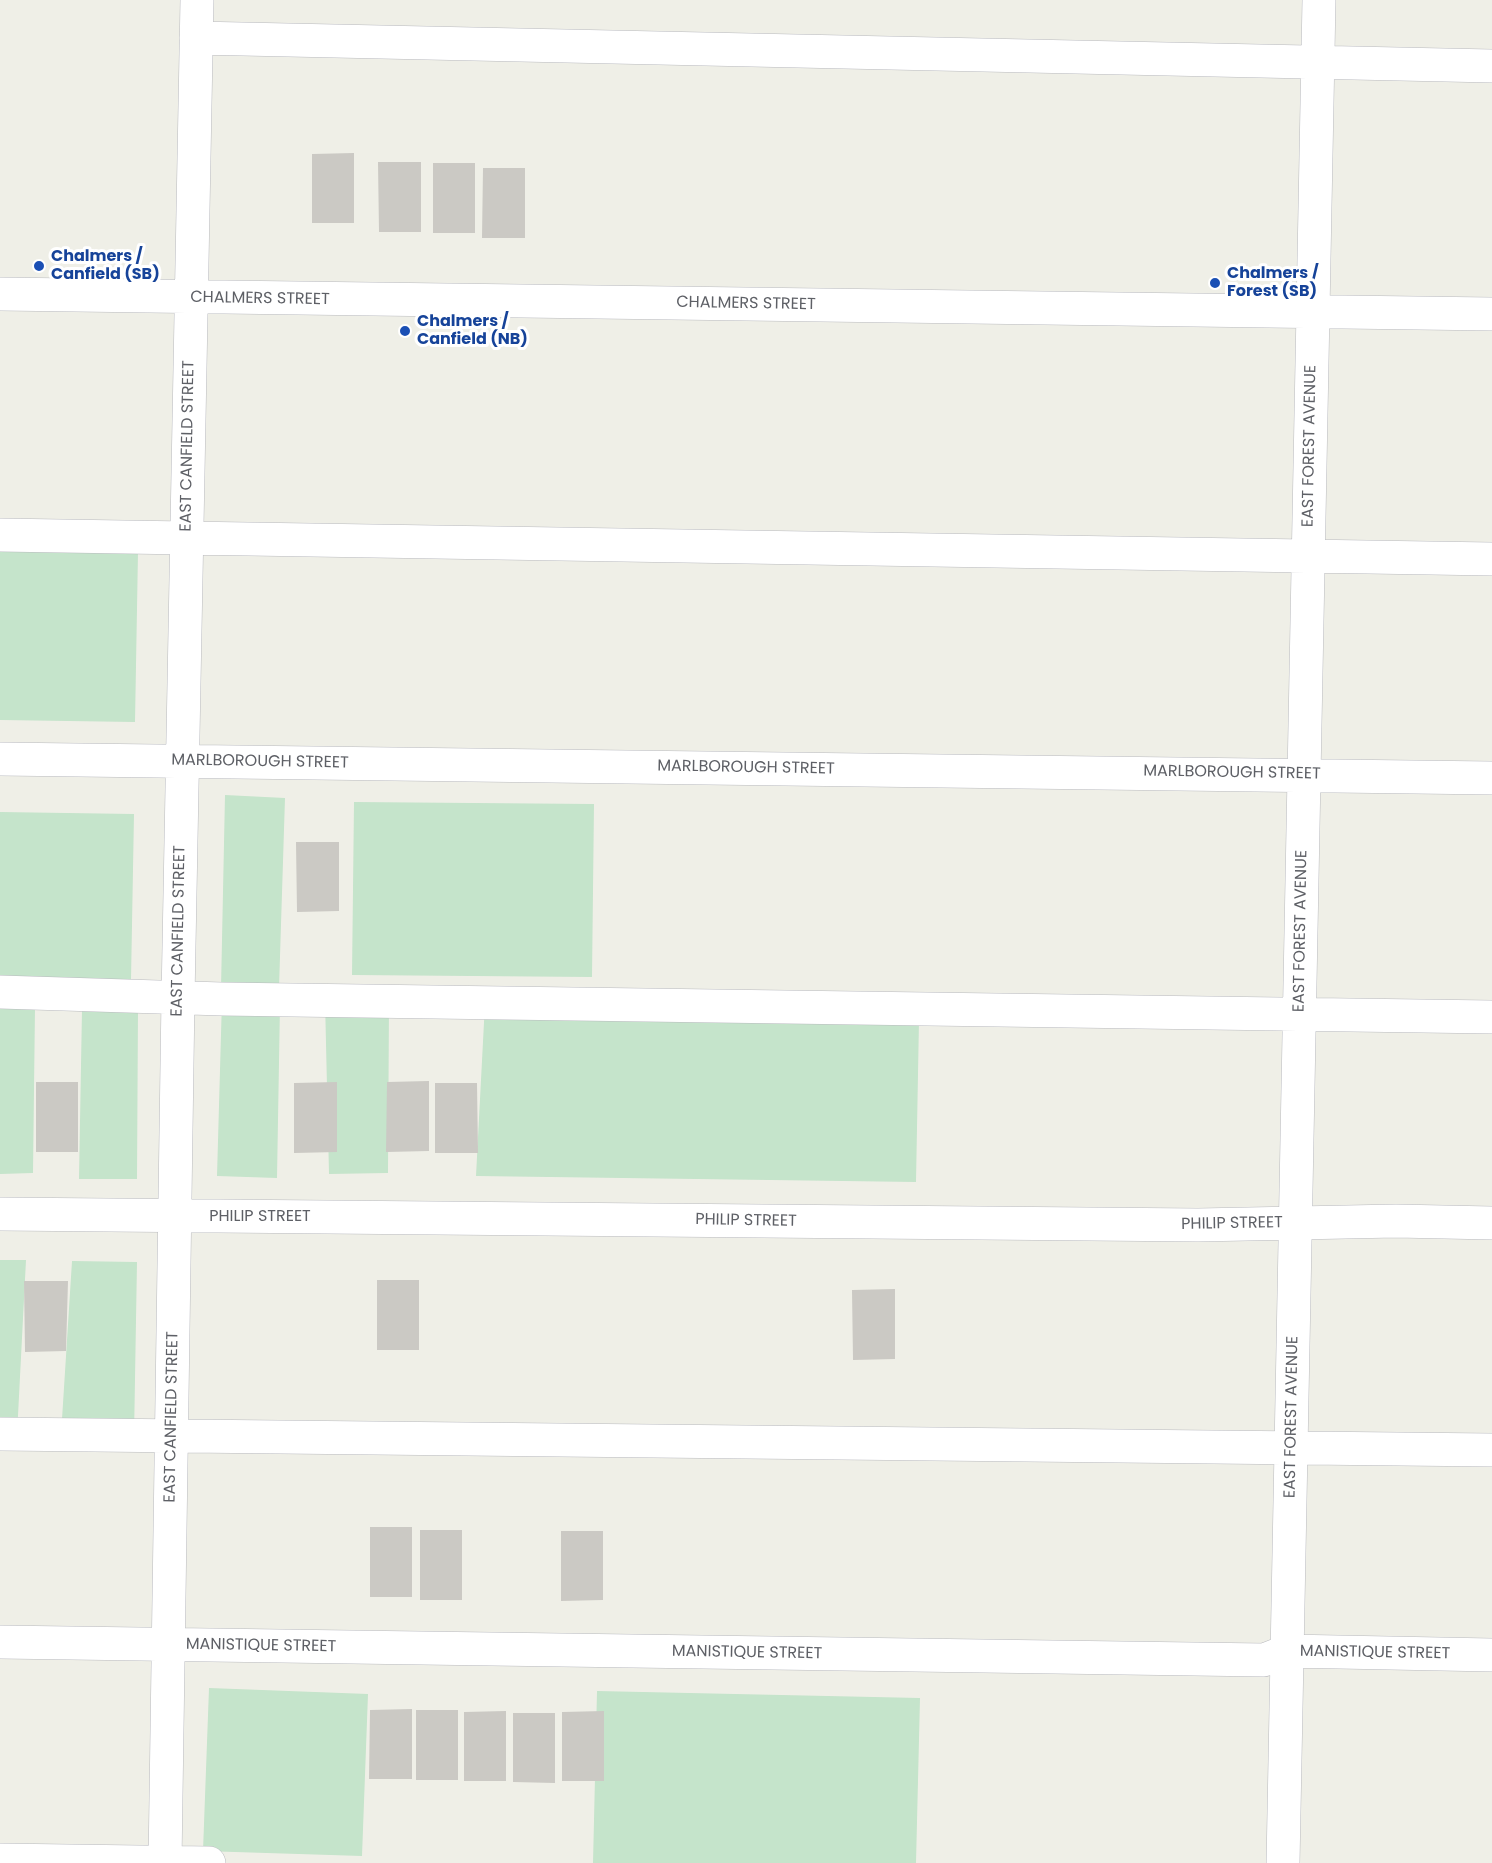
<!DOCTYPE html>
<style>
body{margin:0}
canvas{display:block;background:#efefe7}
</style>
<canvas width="1492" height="1863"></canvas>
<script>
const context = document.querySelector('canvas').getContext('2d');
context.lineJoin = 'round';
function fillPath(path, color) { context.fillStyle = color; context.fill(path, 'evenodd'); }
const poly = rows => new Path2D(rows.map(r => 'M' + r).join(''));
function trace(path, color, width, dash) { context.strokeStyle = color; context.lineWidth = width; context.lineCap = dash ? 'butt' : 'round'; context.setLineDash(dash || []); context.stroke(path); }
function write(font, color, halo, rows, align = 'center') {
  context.font = font + ' Poppins,sans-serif'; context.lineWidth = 6; context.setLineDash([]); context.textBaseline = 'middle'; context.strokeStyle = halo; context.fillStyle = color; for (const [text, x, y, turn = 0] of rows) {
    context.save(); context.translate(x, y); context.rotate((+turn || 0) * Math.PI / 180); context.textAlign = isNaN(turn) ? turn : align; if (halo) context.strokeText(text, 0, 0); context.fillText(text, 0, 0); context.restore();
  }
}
const green = poly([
 [0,549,138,552,135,722,0,720],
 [225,795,285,798,279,988,221,988],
 [354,802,594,804,592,977,352,975],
 [0,812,134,814,131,980,0,978],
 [222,999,280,1004,277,1178,217,1176],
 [325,1000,389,1001,388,1173,329,1174],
 [485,1003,919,1020,916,1182,476,1176],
 [0,1006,35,1007,33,1173,0,1174],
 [82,1009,138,1009,137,1179,79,1179],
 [0,1260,26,1260,17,1435,0,1435],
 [72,1261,137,1262,134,1437,61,1435],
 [209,1688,368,1694,362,1856,203,1851],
 [597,1691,920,1698,916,1863,593,1863]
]);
const building = poly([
 [354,153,354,223,312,223,312,154],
 [378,162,421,162,421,232,379,232],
 [433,163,475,163,475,233,433,233],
 [483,168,525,168,525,238,482,238],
 [296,842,339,842,339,911,297,912],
 [429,1081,429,1151,386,1152,387,1082],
 [36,1082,78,1082,78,1152,36,1152],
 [337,1082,337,1152,294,1153,294,1083],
 [435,1083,477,1083,478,1153,435,1153],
 [377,1280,419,1280,419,1350,377,1350],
 [24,1281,68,1281,66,1351,25,1352],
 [895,1289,895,1359,853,1360,852,1290],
 [370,1527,412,1527,412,1597,370,1597],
 [420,1530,462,1530,462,1600,420,1600],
 [561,1531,603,1531,603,1600,561,1601],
 [412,1709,412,1779,369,1779,370,1710],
 [416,1710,458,1710,458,1780,416,1780],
 [506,1711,506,1781,464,1781,464,1712],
 [604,1711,604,1781,562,1781,562,1712],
 [513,1713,555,1713,555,1783,513,1782]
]);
const minor = poly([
 [196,38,1492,66],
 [0,294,1492,314],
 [0,535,1492,559],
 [0,759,1492,778],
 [0,992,222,999,1492,1017],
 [0,1214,1198,1225,1396,1221,1492,1223],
 [0,1434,1492,1450],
 [0,1642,1264,1660,1287,1651,1492,1655],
 [0,1860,209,1863],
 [165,1863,178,998,197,0],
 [1283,1863,1319,0]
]);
const markers = [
 [39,266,6,"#1a4fb4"],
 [1215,283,6,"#1a4fb4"],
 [405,331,6,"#1a4fb4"]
];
const transitNames = [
 ["Chalmers /",51,257],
 ["Canfield (SB)",51,275],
 ["Chalmers /",1227,274],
 ["Forest (SB)",1227,292],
 ["Chalmers /",417,322],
 ["Canfield (NB)",417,340]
];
const streetNames = [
 ["CHALMERS STREET",260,299,1],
 ["CHALMERS STREET",746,304,1],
 ["EAST CANFIELD STREET",188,446,-89],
 ["EAST FOREST AVENUE",1310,446,-89],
 ["MARLBOROUGH STREET",260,762,1],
 ["MARLBOROUGH STREET",746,768,1],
 ["MARLBOROUGH STREET",1232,773,1],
 ["EAST CANFIELD STREET",179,931,-89],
 ["EAST FOREST AVENUE",1301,931,-89],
 ["PHILIP STREET",260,1217],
 ["PHILIP STREET",746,1221,1],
 ["PHILIP STREET",1232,1224,-1],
 ["EAST CANFIELD STREET",172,1417,-89],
 ["EAST FOREST AVENUE",1292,1417,-89],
 ["MANISTIQUE STREET",261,1646,1],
 ["MANISTIQUE STREET",747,1653,1],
 ["MANISTIQUE STREET",1375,1653,1]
];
fillPath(green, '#c5e4cb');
fillPath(building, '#cbc9c4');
trace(minor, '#b9babf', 34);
trace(minor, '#fff', 33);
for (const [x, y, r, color] of markers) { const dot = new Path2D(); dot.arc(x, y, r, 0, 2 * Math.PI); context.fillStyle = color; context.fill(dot); trace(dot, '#fff', 2); }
write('bold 16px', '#164399', '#fff', transitNames, 'left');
write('16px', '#5e6066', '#fff', streetNames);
</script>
